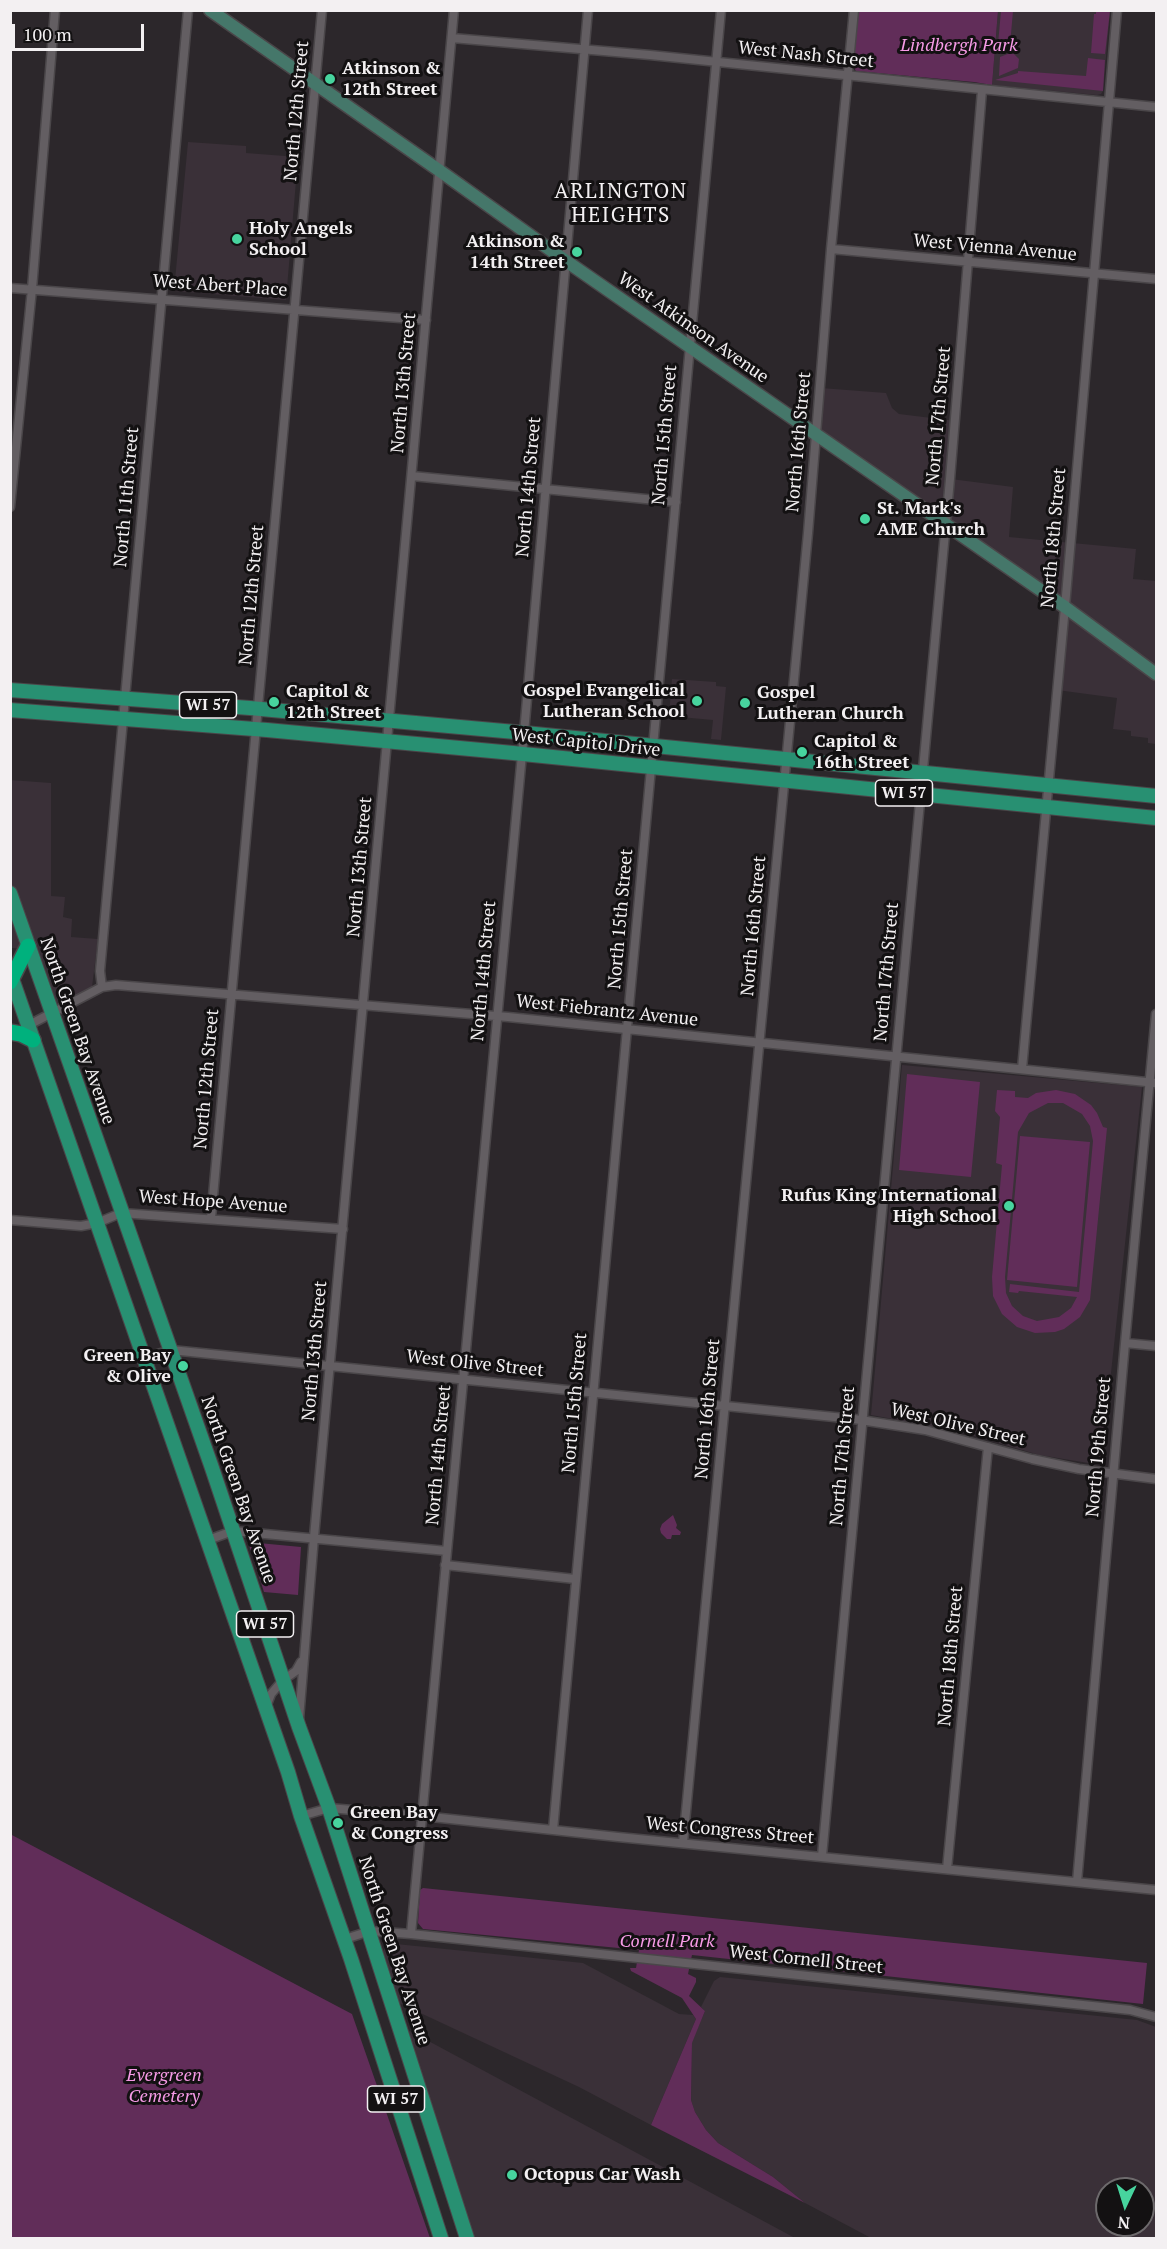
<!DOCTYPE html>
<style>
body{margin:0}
#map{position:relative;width:1167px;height:2249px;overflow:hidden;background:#2c272b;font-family:"PT Serif",serif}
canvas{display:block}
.frame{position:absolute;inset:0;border:12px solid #f3f0f2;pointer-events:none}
.north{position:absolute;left:1095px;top:2177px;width:60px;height:60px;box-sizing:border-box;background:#131112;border:2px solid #6d6a6c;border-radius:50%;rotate:184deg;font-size:16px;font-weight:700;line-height:24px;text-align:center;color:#f3f0f2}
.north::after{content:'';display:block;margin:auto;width:21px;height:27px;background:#47d49e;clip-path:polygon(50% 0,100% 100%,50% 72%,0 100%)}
.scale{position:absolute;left:12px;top:24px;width:132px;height:27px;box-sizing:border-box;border:3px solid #f3f0f2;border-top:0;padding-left:8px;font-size:18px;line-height:21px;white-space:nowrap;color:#f3f0f2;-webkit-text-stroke:4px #131112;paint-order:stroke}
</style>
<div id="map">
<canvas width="1167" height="2249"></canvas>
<div class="frame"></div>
<div class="north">N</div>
<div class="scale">100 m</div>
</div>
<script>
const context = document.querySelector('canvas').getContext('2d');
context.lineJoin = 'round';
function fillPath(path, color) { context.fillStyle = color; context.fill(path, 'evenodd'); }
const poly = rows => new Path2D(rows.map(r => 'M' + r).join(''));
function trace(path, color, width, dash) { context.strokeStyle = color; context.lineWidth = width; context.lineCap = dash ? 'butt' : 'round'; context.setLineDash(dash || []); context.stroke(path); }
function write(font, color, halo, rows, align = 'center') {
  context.font = font + ' "PT Serif",serif'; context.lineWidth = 6; context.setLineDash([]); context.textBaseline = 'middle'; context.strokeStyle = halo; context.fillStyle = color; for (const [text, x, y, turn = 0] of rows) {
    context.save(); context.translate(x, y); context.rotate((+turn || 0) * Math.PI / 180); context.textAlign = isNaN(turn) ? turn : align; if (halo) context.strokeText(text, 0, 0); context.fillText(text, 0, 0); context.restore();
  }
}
const built = poly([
 [998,11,1110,11,1103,91,1101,94,1097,95,992,85],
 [188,142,246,146,246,153,298,157,286,300,174,291],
 [821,388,886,393,892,408,899,414,956,421,951,479,1013,487,1009,537,1136,549,1133,579,1156,581,1156,744,1148,743,1148,738,1131,736,1131,731,1113,729,1117,698,1057,690,1065,607,816,435],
 [672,679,716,682,716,686,726,687,721,740,711,739,713,720,669,716],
 [10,780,51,783,51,896,65,897,63,917,72,919,71,937,98,939,92,987,58,1007,38,949,11,948],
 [902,1065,1142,1087,1101,1465,1039,1455,958,1431,871,1415],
 [396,1944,583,1963,679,2014,693,2015,696,2019,651,2125,579,2087,399,2003,383,1951,386,1945],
 [720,1977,1137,2020,1156,2027,1156,2238,871,2238,805,2203,773,2177,718,2143,706,2130,695,2112,691,2100,692,2042,705,2011,701,2007,714,1981],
 [1107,2189,1143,2189,1143,2225,1107,2225],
 [408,2030,795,2238,472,2238]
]);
const green = poly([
 [858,11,998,11,992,85,974,82,856,71,852,64],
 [1001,11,1013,11,1010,45,998,44],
 [1096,11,1110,11,1105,54,1091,53,1094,14,1096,14],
 [1010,53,1014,54,1019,59,1018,68,999,76,1000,57],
 [1088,58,1105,60,1103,91,995,80,1018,73,1018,71,1086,76],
 [907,1074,980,1082,971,1177,899,1170],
 [997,1090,1015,1091,1015,1097,1028,1098,1036,1093,1056,1090,1075,1094,1091,1105,1097,1113,1103,1127,1107,1128,1090,1300,1080,1317,1064,1329,1055,1332,1035,1333,1017,1327,1002,1314,993,1296,992,1277,1002,1165,996,1163,1000,1117,995,1111],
 [1048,1103,1063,1103,1082,1114,1090,1126,1093,1141,1079,1292,1010,1284,1009,1292,1018,1293,1019,1291,1077,1297,1071,1308,1059,1317,1037,1321,1023,1316,1012,1306,1006,1293,1005,1277,1018,1132,1029,1113],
 [1020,1136,1090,1142,1077,1287,1007,1280],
 [673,1515,677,1525,676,1528,681,1532,680,1535,672,1535,671,1539,667,1539,661,1533,660,1529,662,1524],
 [248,1542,301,1547,298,1595,264,1592],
 [10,1834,352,2014,430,2238,11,2238],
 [423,1888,1147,1963,1143,2004,692,1955,688,1974,696,1978,696,1982,689,1996,705,2011,692,2043,691,2100,695,2112,706,2130,718,2143,773,2177,805,2203,651,2125,696,2019,682,1998,631,1971,630,1968,636,1968,639,1950,423,1929,418,1923,420,1890]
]);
const street = poly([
 [452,38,650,55,1156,107],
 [831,249,1156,279],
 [10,288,426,320],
 [412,476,676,502],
 [10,507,32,289,55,10],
 [102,987,100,971,188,10],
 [27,1026,102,987,116,985,508,1017,1156,1083],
 [1022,1069,1065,607,1117,10],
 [211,1218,322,10],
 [10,1220,81,1226,97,1223,121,1213,343,1229],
 [1125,1343,1156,1346],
 [144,1358,171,1350,854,1419,925,1430,1032,1459,1079,1469,1156,1479],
 [208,1540,233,1531,447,1551],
 [445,1565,575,1579],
 [266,1707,271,1694,283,1680,296,1671,301,1662],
 [299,1719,314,1537,454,10],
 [301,1816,329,1808,422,1816,618,1837,1156,1890],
 [553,1830,721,10],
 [683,1843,808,533,831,249,854,10],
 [822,1856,950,479,982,90],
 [947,1869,988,1447],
 [1077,1882,1125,1343,1156,1014],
 [411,1934,524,733,588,10],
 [345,1939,370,1931,411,1934,1130,2010,1156,2017]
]);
const secondary = poly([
 [210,10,440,171,566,261,1065,607,1156,674]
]);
const primary = poly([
 [10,690,250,708,515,732,1156,796],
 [10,710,267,730,513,753,1156,818],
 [10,893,212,1468,299,1727,329,1808,467,2238],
 [10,973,288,1772,301,1816,351,1959,441,2238]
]);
const highway = poly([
 [10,982,28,946],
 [10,1032,21,1034,33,1040]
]);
const markers = [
 [330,79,6,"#47d49e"],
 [237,239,6,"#47d49e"],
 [577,252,6,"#47d49e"],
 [865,519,6,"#47d49e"],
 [697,701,6,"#47d49e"],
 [274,702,6,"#47d49e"],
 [745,703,6,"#47d49e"],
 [802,752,6,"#47d49e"],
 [1009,1206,6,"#47d49e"],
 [183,1366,6,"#47d49e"],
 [338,1823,6,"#47d49e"],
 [512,2175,6,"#47d49e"]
];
const shields = [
 [208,705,57],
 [904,793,57],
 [265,1624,57],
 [396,2099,57]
];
const shieldNames = [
 ["WI 57",208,705],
 ["WI 57",904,793],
 ["WI 57",265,1624],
 ["WI 57",396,2099]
];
const parkNames = [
 ["Lindbergh Park",959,46],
 ["Cornell Park",667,1942],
 ["Evergreen",164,2076],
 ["Cemetery",164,2097]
];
const streetNames = [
 ["West Nash Street",806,55,6],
 ["North 12th Street",297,111,-85],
 ["West Vienna Avenue",995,248,5],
 ["West Abert Place",220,286,4],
 ["West Atkinson Avenue",693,328,35],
 ["North 13th Street",404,383,-85],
 ["North 17th Street",939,416,-85],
 ["North 15th Street",665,435,-85],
 ["North 16th Street",799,442,-85],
 ["North 14th Street",529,487,-85],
 ["North 11th Street",127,497,-85],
 ["North 18th Street",1054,538,-85],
 ["North 12th Street",252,595,-85],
 ["West Capitol Drive",586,743,6],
 ["North 13th Street",360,867,-85],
 ["North 15th Street",621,919,-85],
 ["North 16th Street",754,926,-85],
 ["North 14th Street",484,971,-85],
 ["North 17th Street",887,972,-85],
 ["West Fiebrantz Avenue",607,1011,6],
 ["North Green Bay Avenue",77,1031,71],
 ["North 12th Street",207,1079,-85],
 ["West Hope Avenue",213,1202,4],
 ["North 13th Street",315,1351,-85],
 ["West Olive Street",475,1364,6],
 ["North 15th Street",575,1403,-85],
 ["North 16th Street",708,1409,-85],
 ["West Olive Street",958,1425,13],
 ["North 19th Street",1099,1447,-85],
 ["North 14th Street",439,1455,-85],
 ["North 17th Street",843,1456,-85],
 ["North Green Bay Avenue",238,1490,71],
 ["North 18th Street",951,1656,-85],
 ["West Congress Street",730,1831,5],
 ["North Green Bay Avenue",394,1951,72],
 ["West Cornell Street",806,1960,6]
];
const poiNames = [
 ["Atkinson &",342,69],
 ["12th Street",342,90],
 ["Holy Angels",249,229],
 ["School",249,250],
 ["Atkinson &",565,242,"right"],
 ["14th Street",565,263,"right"],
 ["St. Mark's",877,509],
 ["AME Church",877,530],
 ["Gospel Evangelical",685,691,"right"],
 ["Lutheran School",685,712,"right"],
 ["Capitol &",286,692],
 ["12th Street",286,713],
 ["Gospel",757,693],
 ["Lutheran Church",757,714],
 ["Capitol &",814,742],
 ["16th Street",814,763],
 ["Rufus King International",997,1196,"right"],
 ["High School",997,1217,"right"],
 ["Green Bay",171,1356,"right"],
 ["& Olive",171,1377,"right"],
 ["Green Bay",350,1813],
 ["& Congress",350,1834],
 ["Octopus Car Wash",524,2175]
];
const quarterNames = [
 ["ARLINGTON",621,192],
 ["HEIGHTS",621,216]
];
fillPath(built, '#3a3038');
fillPath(green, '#612d59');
trace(street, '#4a4649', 11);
trace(secondary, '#4a4649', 15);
trace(primary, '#4a4649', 16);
trace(highway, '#4a4649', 18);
trace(street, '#635e62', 8);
trace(secondary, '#45776a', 12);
trace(primary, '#289072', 14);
trace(highway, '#00b17d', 15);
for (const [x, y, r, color] of markers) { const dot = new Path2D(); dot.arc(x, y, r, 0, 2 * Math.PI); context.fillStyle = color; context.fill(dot); trace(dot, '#131112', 2); }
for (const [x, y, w] of shields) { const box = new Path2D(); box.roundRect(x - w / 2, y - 13, w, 26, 4.5); context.fillStyle = '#131112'; context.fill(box); trace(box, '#f3f0f2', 1.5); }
write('bold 16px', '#f3f0f2', null, shieldNames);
write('italic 18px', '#f79be7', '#131112', parkNames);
write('18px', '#f3f0f2', '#131112', streetNames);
write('bold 18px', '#f3f0f2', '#131112', poiNames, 'left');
context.letterSpacing = '1.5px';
write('21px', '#f3f0f2', '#131112', quarterNames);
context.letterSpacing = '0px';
</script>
